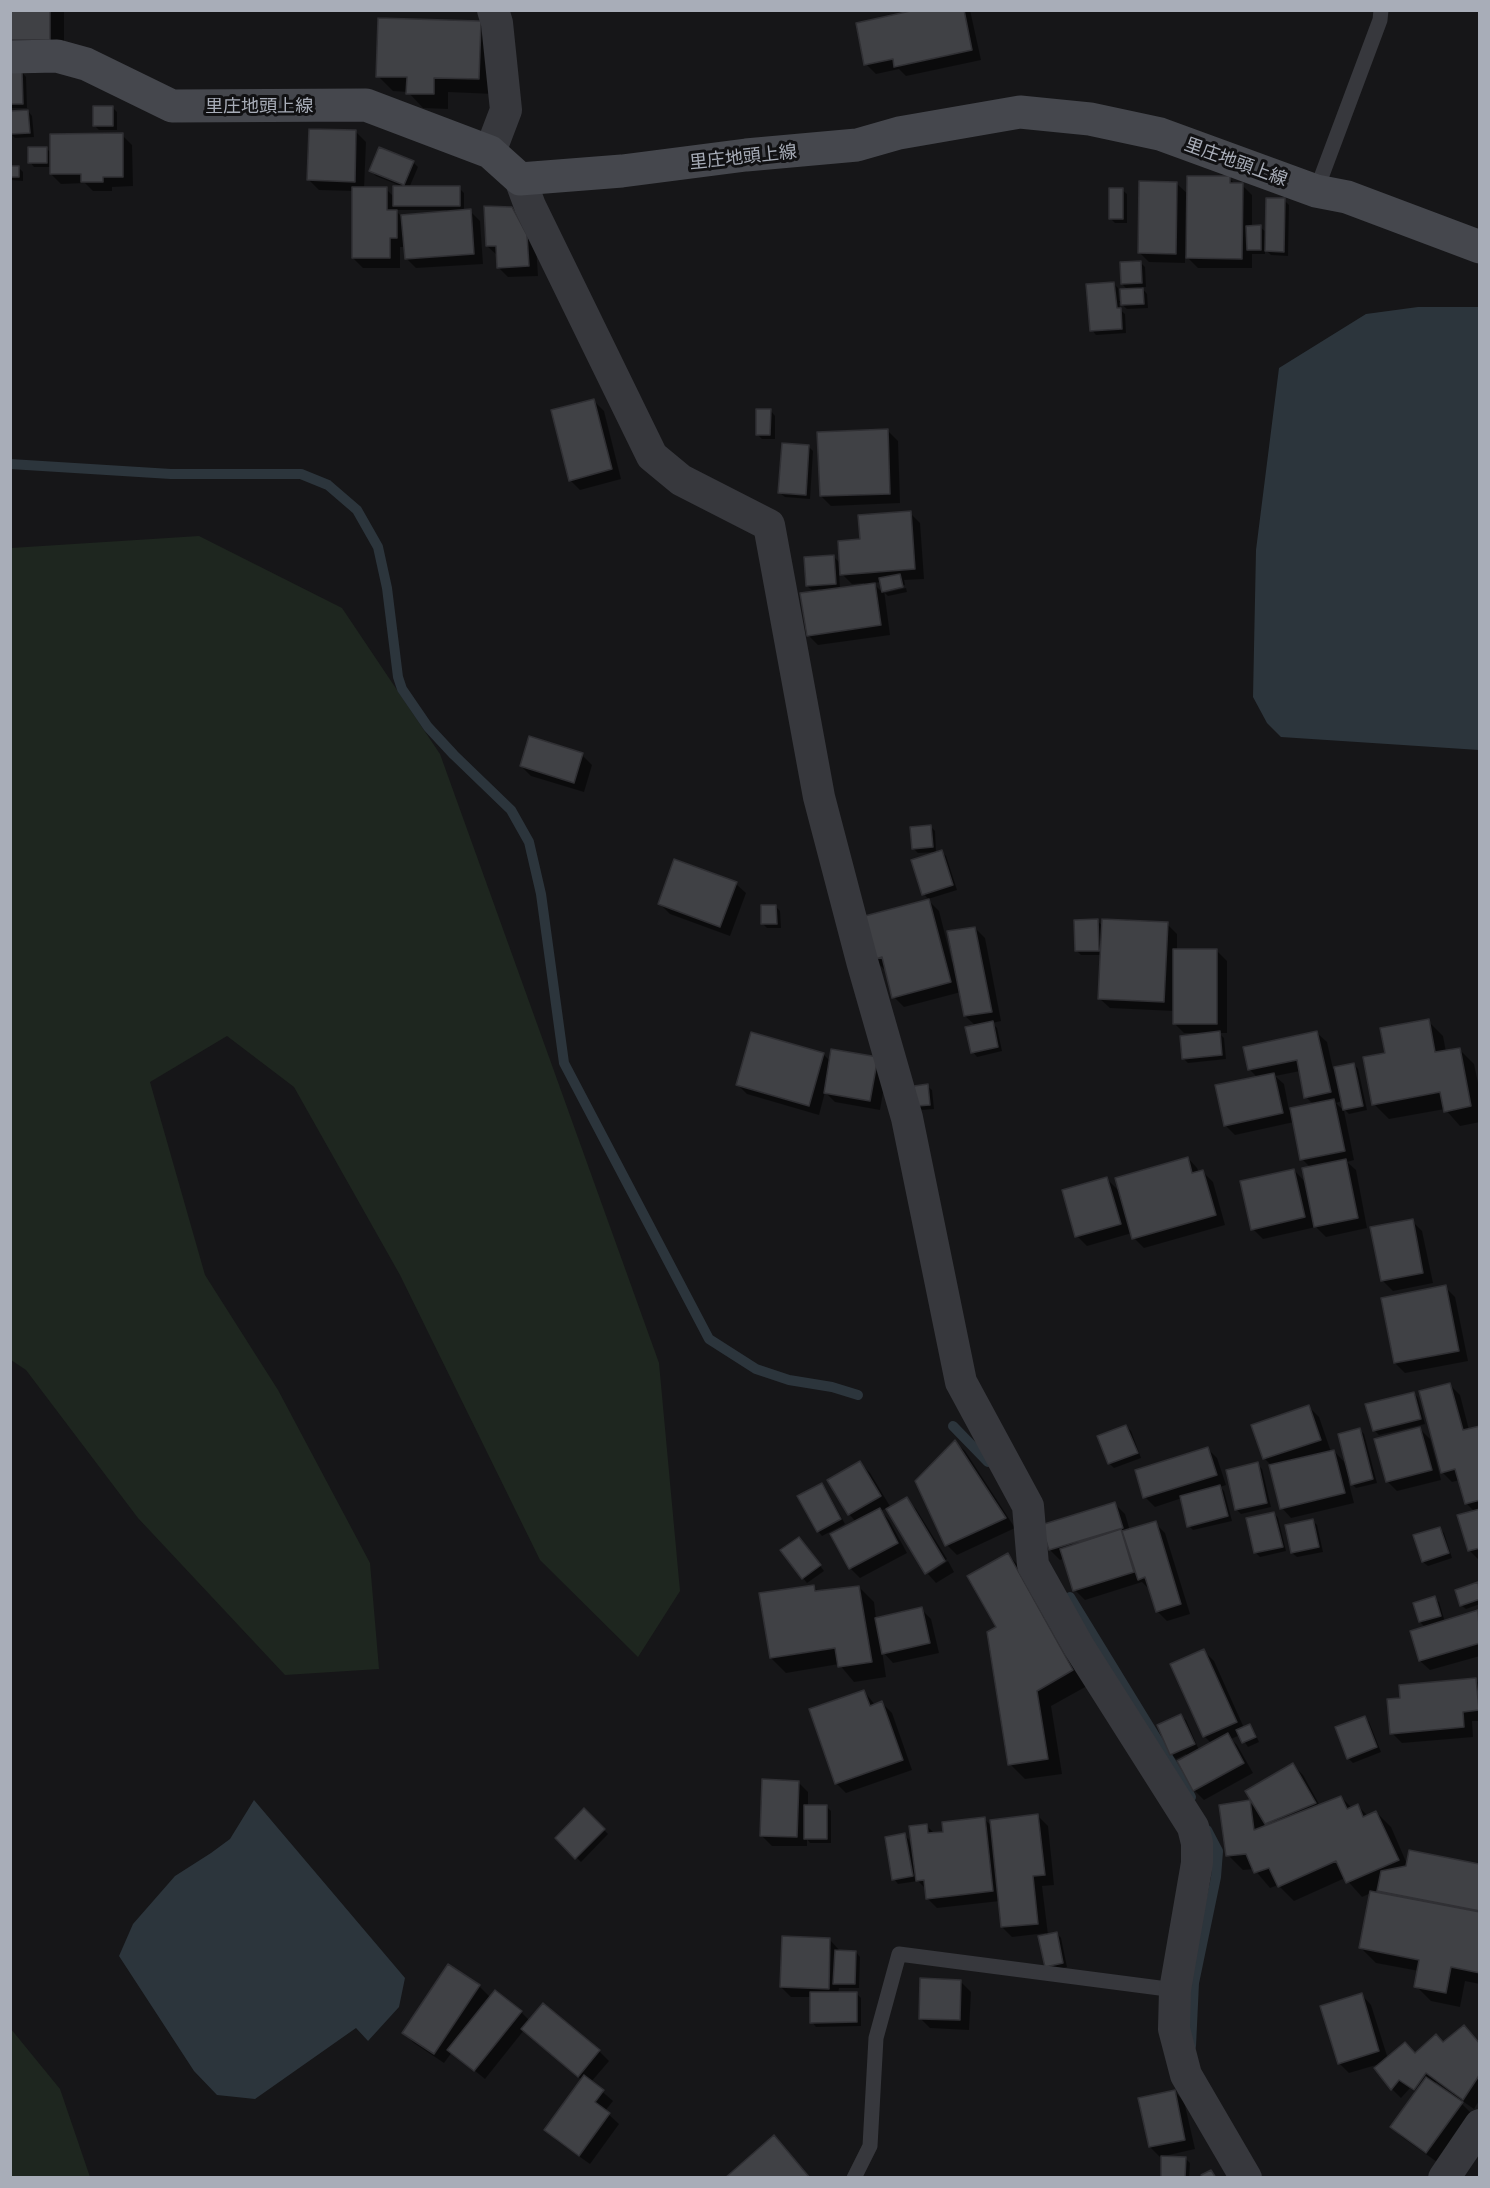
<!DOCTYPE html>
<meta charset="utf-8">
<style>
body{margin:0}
#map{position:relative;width:1490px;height:2188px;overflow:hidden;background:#161618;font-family:Lato,sans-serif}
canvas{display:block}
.frame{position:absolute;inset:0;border:12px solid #a8adb8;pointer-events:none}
</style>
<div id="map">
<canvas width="1490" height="2188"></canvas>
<div class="frame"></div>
</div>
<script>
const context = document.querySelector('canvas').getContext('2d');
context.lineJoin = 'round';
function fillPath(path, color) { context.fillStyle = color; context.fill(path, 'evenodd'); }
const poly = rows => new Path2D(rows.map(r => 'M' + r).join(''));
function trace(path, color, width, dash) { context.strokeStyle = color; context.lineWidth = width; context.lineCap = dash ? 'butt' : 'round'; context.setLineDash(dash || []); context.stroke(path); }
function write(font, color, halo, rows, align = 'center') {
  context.font = font + ' Lato,"Noto Sans JP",sans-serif'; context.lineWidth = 6; context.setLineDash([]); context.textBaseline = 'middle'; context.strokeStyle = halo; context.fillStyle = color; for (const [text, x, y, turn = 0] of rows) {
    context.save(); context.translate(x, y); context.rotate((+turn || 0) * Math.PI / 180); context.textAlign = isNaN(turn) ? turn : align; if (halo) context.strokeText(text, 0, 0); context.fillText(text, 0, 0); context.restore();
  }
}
const green = poly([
 [199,536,342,608,440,754,659,1363,680,1591,638,1657,540,1560,400,1275,294,1087,227,1036,150,1082,205,1275,278,1390,370,1563,379,1669,285,1675,138,1518,26,1370,11,1360,11,548],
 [11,2029,60,2089,90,2177,11,2177]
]);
const water = poly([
 [1418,307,1479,307,1479,750,1281,737,1267,723,1253,697,1256,550,1279,368,1366,314],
 [254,1800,405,1978,399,2007,368,2041,356,2028,255,2099,217,2095,194,2071,119,1956,133,1924,175,1876,211,1853,230,1839]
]);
const shadow = poly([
 [10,10,64,10,64,54,10,45],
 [922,10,970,10,981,60,906,76,899,69,876,74,866,64],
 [480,23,495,38,494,94,448,92,448,109,423,108,408,92,393,91,378,76],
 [22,72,26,77,27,108,10,108,10,73],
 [112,107,117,112,117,130,99,130,94,125],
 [28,111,32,116,34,137,15,138,11,134],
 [356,132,366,142,364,189,386,189,394,197,406,188,376,176,371,171,413,162,418,167,409,188,459,188,464,193,464,211,470,211,480,221,483,264,416,268,406,258,405,247,400,247,400,268,363,268,353,258,353,191,319,190,309,180],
 [395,210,446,210,446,213,401,216],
 [122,135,132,145,133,186,112,187,112,191,93,191,85,183,61,184,51,174,51,167,34,167,30,162,46,148,51,153],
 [10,168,19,168,23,172,23,181,10,180],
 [1229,178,1236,185,1242,185,1252,195,1252,227,1260,227,1267,233,1284,200,1289,205,1288,256,1271,255,1265,249,1265,254,1252,254,1252,268,1198,268,1185,255,1185,263,1149,262,1139,252,1176,183,1189,195],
 [1122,190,1127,194,1127,223,1115,223,1111,219],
 [512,209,522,219,536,246,538,276,508,277,498,267,498,256,487,246],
 [1140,262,1145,267,1146,287,1141,287,1147,294,1148,308,1127,309,1119,302,1120,310,1125,314,1126,333,1096,335,1092,330,1113,283,1118,288,1119,301,1122,301,1128,290,1122,284],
 [594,401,604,411,621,479,580,490,570,480],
 [771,411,775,416,775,439,762,439,757,434],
 [888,431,898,441,900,503,831,506,821,496],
 [808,446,813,451,810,499,785,497,780,493],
 [910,513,920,523,924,579,904,580,905,585,884,590,890,635,818,645,808,635,820,589,812,590,807,586,834,557,841,564,861,540],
 [839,571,852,584,864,583,864,586,840,589],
 [881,582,883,593,873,583],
 [906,588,907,592,888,596,885,593],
 [582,755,592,765,584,792,531,776,521,766],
 [931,827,935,831,936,852,918,853,913,848],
 [942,852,946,856,957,890,928,899,924,894],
 [736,884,746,893,730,936,670,914,660,904],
 [929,901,939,911,952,962,955,961,975,928,985,938,1001,1021,992,1023,997,1028,1002,1051,977,1057,973,1052,976,1026,965,1016,961,992,904,1007,894,997,886,968,884,969,874,959],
 [776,907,780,911,781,928,767,928,763,924],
 [1097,920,1103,927,1167,924,1177,934,1177,951,1217,951,1227,961,1227,1033,1219,1033,1224,1038,1226,1059,1188,1063,1183,1058,1198,1033,1184,1033,1174,1023,1174,1011,1110,1008,1100,999,1102,955,1081,955,1077,951],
 [1428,1021,1443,1036,1446,1052,1459,1049,1474,1064,1480,1092,1480,1122,1460,1126,1445,1109,1389,1119,1374,1104,1387,1054],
 [1317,1033,1327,1042,1333,1069,1354,1064,1358,1069,1367,1110,1349,1114,1344,1109,1342,1101,1336,1103,1344,1111,1354,1160,1347,1162,1356,1170,1367,1228,1326,1237,1316,1227,1263,1239,1253,1229,1294,1170,1307,1184,1310,1167,1302,1159,1294,1122,1235,1135,1225,1125,1258,1078,1250,1070,1245,1048],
 [1300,1071,1306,1097,1314,1105,1289,1110,1284,1084,1275,1076],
 [823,1054,831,1062,887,1069,880,1110,835,1102,825,1092,819,1115,747,1094,737,1084],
 [927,1086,932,1090,934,1109,922,1110,918,1106],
 [1188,1158,1197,1168,1199,1173,1203,1172,1213,1182,1225,1225,1144,1248,1134,1238,1132,1233,1087,1246,1077,1236,1106,1178,1120,1192],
 [1412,1221,1422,1231,1433,1283,1393,1291,1383,1281],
 [1445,1287,1455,1297,1468,1361,1405,1373,1395,1363],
 [1450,1385,1460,1395,1469,1430,1480,1427,1479,1560,1469,1550,1475,1512,1466,1503,1460,1480,1452,1482,1442,1472],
 [1414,1393,1418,1398,1425,1424,1379,1435,1374,1430],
 [1309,1407,1319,1417,1331,1452,1334,1451,1347,1465,1360,1430,1364,1434,1377,1483,1356,1488,1348,1480,1354,1503,1291,1518,1282,1508,1273,1467,1265,1459,1253,1426],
 [1126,1426,1131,1431,1141,1458,1114,1468,1109,1463],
 [1420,1429,1430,1439,1441,1480,1397,1491,1387,1481],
 [955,1442,965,1451,1015,1528,957,1555,947,1545,917,1481],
 [1207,1448,1217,1458,1226,1485,1220,1487,1224,1491,1232,1521,1193,1530,1189,1526,1182,1498,1155,1507,1145,1497],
 [860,1463,870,1473,891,1508,907,1499,916,1509,947,1559,927,1571,927,1573,887,1508,881,1511,889,1520,907,1553,860,1578,850,1568,856,1522,849,1514],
 [1257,1464,1262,1469,1271,1507,1241,1514,1236,1509],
 [821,1485,826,1489,845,1524,822,1536,818,1531],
 [1115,1504,1125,1514,1130,1531,1155,1523,1165,1533,1190,1614,1167,1621,1157,1611,1149,1589,1142,1582,1085,1600,1075,1590,1065,1558,1060,1560,1050,1550],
 [1274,1513,1278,1518,1286,1551,1260,1557,1256,1553,1248,1519],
 [1312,1520,1317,1525,1323,1552,1297,1557,1292,1553,1287,1526],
 [1439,1528,1444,1533,1452,1558,1428,1566,1423,1562,1415,1536],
 [803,1543,824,1571,807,1583,803,1578],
 [1008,1555,1023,1570,1087,1686,1051,1706,1062,1774,1025,1779,1010,1764,998,1628],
 [948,1561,954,1572,936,1583,928,1574],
 [1478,1583,1480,1585,1480,1604,1466,1609,1461,1605],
 [813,1586,819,1592,859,1587,874,1602,876,1619,921,1609,931,1619,939,1653,893,1663,882,1651,886,1677,854,1682,839,1664,786,1673,771,1658],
 [1434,1598,1439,1602,1445,1622,1478,1612,1480,1614,1480,1656,1430,1670,1420,1661,1426,1628,1420,1622],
 [1204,1651,1214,1661,1244,1728,1250,1726,1254,1731,1259,1742,1248,1747,1240,1735,1231,1739,1237,1745,1253,1773,1204,1800,1194,1790,1179,1761,1187,1757,1186,1754,1176,1759,1171,1755,1159,1726,1181,1716,1186,1720,1199,1750,1212,1744,1204,1736],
 [1475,1680,1480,1684,1480,1721,1472,1721,1473,1737,1402,1743,1392,1733,1402,1699],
 [864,1691,875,1705,882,1703,892,1713,912,1770,846,1793,836,1783],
 [1365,1718,1369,1722,1381,1752,1353,1763,1348,1758],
 [1293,1765,1303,1775,1320,1806,1341,1797,1352,1808,1358,1806,1368,1816,1376,1812,1391,1827,1407,1864,1480,1866,1480,1984,1465,1981,1460,2007,1431,2001,1416,1986,1419,1971,1376,1963,1361,1948,1371,1893,1362,1897,1345,1878,1294,1901,1278,1885,1270,1888,1254,1869,1243,1870,1228,1855,1249,1802,1257,1809],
 [1378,1890,1383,1895,1372,1893],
 [798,1782,808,1792,808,1806,826,1806,831,1811,831,1843,810,1843,807,1839,807,1846,772,1846,762,1836],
 [584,1810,608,1834,581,1862,557,1838],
 [1038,1816,1048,1826,1054,1885,1042,1886,1048,1935,1057,1933,1061,1938,1067,1967,1051,1971,1046,1966,1046,1933,1012,1937,1002,1927,1000,1901,937,1908,927,1898,926,1889,918,1881,898,1884,894,1879,905,1835,909,1840,911,1847,913,1846,926,1825,935,1834,945,1833,984,1819,992,1826],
 [830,1940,840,1951,856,1952,860,1957,859,1988,839,1988,838,1994,857,1994,861,1998,861,2026,816,2027,812,2022,812,1997,791,1997,781,1987],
 [961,1982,971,1992,969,2030,930,2028,920,2018],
 [479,1986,491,1998,521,2012,530,2021,599,2051,609,2061,591,2082,613,2101,605,2111,619,2124,590,2164,556,2140,546,2130,582,2080,524,2030,485,2079,452,2052,444,2063,414,2043,404,2033],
 [1362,1995,1371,2005,1388,2059,1415,2054,1444,2044,1480,2044,1480,2099,1474,2109,1458,2098,1457,2099,1471,2113,1437,2162,1402,2137,1392,2127,1416,2093,1410,2088,1401,2098,1392,2089,1383,2063,1349,2073,1339,2063],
 [1436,2082,1453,2094,1451,2096,1435,2084],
 [1174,2091,1184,2101,1195,2149,1160,2157,1150,2147],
 [1185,2158,1190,2163,1189,2178,1162,2178]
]);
const stream = poly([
 [10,464,171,474,301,474,328,485,357,510,378,547,387,588,398,677,402,689,428,727,454,755,511,810,529,842,541,894,564,1063,709,1339,756,1369,789,1380,832,1387,858,1395],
 [953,1426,988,1462],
 [1070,1597,1182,1780,1191,1797],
 [1191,2046,1194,1983,1216,1877,1218,1851,1207,1830]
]);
const building = poly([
 [10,10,50,10,50,40,10,40,10,10],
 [915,10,964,10,972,50,894,67,893,59,864,65,856,23,915,10],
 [378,18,481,21,479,79,434,78,434,94,406,94,407,77,376,77,378,18],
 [10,71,22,71,23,104,10,104,10,71],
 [93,106,113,106,113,126,93,126,93,106],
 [28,110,30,133,10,134,10,111,28,110],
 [309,129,356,130,355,182,307,180,309,129],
 [123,133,123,177,103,177,103,182,81,182,81,174,50,174,50,134,123,133],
 [28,147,47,147,47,163,28,163,28,147],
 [379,147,414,161,404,185,369,171,379,147],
 [10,166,19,166,19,177,10,177,10,166],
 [1187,176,1230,176,1230,183,1243,183,1242,259,1186,258,1187,176],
 [1139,181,1177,182,1176,254,1138,253,1139,181],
 [393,186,460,186,460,206,393,206,393,186],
 [352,187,387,187,387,210,397,210,397,238,390,238,390,258,352,258,352,187],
 [1109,188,1123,188,1123,219,1109,219,1109,188],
 [1266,198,1285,198,1284,252,1265,251,1266,198],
 [484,206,512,207,527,235,529,266,497,268,496,246,486,246,484,206],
 [471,209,474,254,405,259,401,215,471,209],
 [1261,225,1261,250,1247,250,1246,226,1261,225],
 [1141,261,1142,283,1121,284,1120,262,1141,261],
 [1114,282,1117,308,1121,308,1122,329,1090,331,1086,284,1114,282],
 [1143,288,1144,304,1121,305,1120,289,1143,288],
 [594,399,612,469,569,481,551,410,594,399],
 [756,409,771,409,770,435,756,435,756,409],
 [888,429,890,494,820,496,817,432,888,429],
 [782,443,809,445,806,495,778,493,782,443],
 [911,511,915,569,840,575,838,541,860,539,858,515,911,511],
 [834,555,836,584,806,586,804,557,834,555],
 [900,574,903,587,882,592,879,578,900,574],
 [875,583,881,625,807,636,800,593,875,583],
 [529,736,583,753,574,783,520,766,529,736],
 [931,825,933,847,912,849,910,827,931,825],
 [942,850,953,885,922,895,911,860,942,850],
 [674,859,737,882,720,927,658,904,674,859],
 [929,899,951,982,892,998,882,957,873,960,861,917,929,899],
 [761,905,776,905,777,924,761,924,761,905],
 [1098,919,1099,951,1075,951,1074,920,1098,919],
 [1102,919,1168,922,1164,1002,1098,999,1102,919],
 [975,927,992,1012,964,1016,947,931,975,927],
 [1173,949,1217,949,1217,1024,1173,1024,1173,949],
 [1429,1019,1435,1052,1460,1048,1471,1106,1444,1112,1440,1092,1372,1105,1363,1057,1385,1053,1380,1028,1429,1019],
 [993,1021,998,1047,971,1053,965,1027,993,1021],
 [1220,1031,1222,1055,1182,1059,1180,1036,1220,1031],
 [1317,1031,1331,1092,1304,1098,1297,1060,1248,1070,1243,1047,1317,1031],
 [751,1032,824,1053,809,1106,736,1085,751,1032],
 [831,1049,878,1057,870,1101,824,1093,831,1049],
 [1354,1063,1363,1106,1343,1110,1334,1067,1354,1063],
 [1274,1073,1283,1113,1224,1126,1215,1085,1274,1073],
 [928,1084,930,1105,916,1106,914,1086,928,1084],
 [1334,1099,1345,1151,1300,1160,1290,1108,1334,1099],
 [1188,1157,1192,1173,1203,1170,1216,1215,1132,1239,1115,1178,1188,1157],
 [1346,1159,1358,1218,1314,1227,1302,1168,1346,1159],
 [1294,1169,1305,1217,1251,1230,1240,1181,1294,1169],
 [1107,1177,1121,1224,1075,1237,1062,1190,1107,1177],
 [1413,1219,1423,1273,1381,1281,1370,1227,1413,1219],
 [1446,1285,1459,1351,1394,1363,1381,1298,1446,1285],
 [1450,1383,1463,1430,1480,1426,1480,1500,1465,1504,1455,1469,1441,1473,1419,1391,1450,1383],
 [1414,1392,1421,1419,1373,1431,1365,1404,1414,1392],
 [1309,1405,1321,1440,1263,1459,1251,1425,1309,1405],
 [1126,1425,1138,1453,1108,1464,1097,1436,1126,1425],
 [1420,1427,1432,1470,1386,1482,1374,1439,1420,1427],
 [1360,1428,1373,1479,1351,1485,1338,1434,1360,1428],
 [955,1440,1006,1518,945,1546,915,1481,955,1440],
 [1208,1447,1217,1475,1143,1498,1135,1470,1208,1447],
 [1334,1450,1345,1493,1280,1509,1269,1465,1334,1450],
 [860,1461,881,1496,848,1515,827,1480,860,1461],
 [1258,1462,1267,1503,1235,1510,1226,1470,1258,1462],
 [822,1483,841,1519,817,1532,797,1496,822,1483],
 [1220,1485,1228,1516,1187,1527,1180,1496,1220,1485],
 [907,1497,945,1561,925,1574,886,1509,907,1497],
 [1115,1502,1123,1528,1049,1550,1041,1525,1115,1502],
 [880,1508,898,1543,849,1569,830,1534,880,1508],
 [1480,1509,1480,1548,1468,1551,1457,1515,1480,1509],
 [1274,1512,1283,1547,1254,1553,1246,1518,1274,1512],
 [1313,1519,1319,1547,1291,1553,1285,1525,1313,1519],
 [1156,1521,1181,1604,1156,1612,1145,1577,1138,1580,1122,1531,1156,1521],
 [1440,1527,1449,1553,1422,1562,1413,1535,1440,1527],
 [1121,1529,1134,1572,1073,1591,1060,1549,1121,1529],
 [799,1537,821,1565,802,1579,780,1550,799,1537],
 [1008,1553,1073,1670,1037,1691,1048,1759,1008,1765,987,1632,996,1627,967,1576,1008,1553],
 [1478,1582,1480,1599,1460,1606,1455,1590,1478,1582],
 [814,1585,815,1591,859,1586,872,1662,838,1667,835,1648,770,1658,759,1593,814,1585],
 [1435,1596,1441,1616,1419,1622,1413,1603,1435,1596],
 [922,1607,930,1643,882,1654,875,1618,922,1607],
 [1478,1610,1480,1643,1419,1661,1410,1631,1478,1610],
 [1204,1649,1237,1722,1203,1737,1170,1664,1204,1649],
 [1476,1678,1479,1710,1463,1712,1464,1727,1390,1734,1387,1699,1400,1698,1399,1685,1476,1678],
 [864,1690,870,1706,882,1701,903,1760,835,1784,809,1709,864,1690],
 [1181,1714,1195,1744,1170,1755,1157,1725,1181,1714],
 [1365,1716,1377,1747,1347,1759,1335,1727,1365,1716],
 [1250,1724,1256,1737,1242,1743,1236,1730,1250,1724],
 [1228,1733,1244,1763,1193,1791,1177,1761,1228,1733],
 [1293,1763,1316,1803,1265,1824,1245,1791,1293,1763],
 [762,1779,799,1781,797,1837,760,1836,762,1779],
 [1341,1796,1347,1809,1358,1804,1363,1817,1376,1811,1399,1860,1346,1883,1336,1861,1278,1887,1269,1868,1254,1873,1246,1854,1226,1856,1219,1805,1250,1800,1254,1830,1341,1796],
 [804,1805,827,1805,827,1839,804,1839,804,1805],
 [584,1808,605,1829,575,1859,555,1838,584,1808],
 [1038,1814,1045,1875,1033,1876,1038,1924,1001,1927,990,1820,1038,1814],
 [985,1817,993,1891,926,1899,924,1880,916,1881,909,1826,927,1824,928,1833,943,1832,942,1822,985,1817],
 [905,1833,913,1876,892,1880,885,1837,905,1833],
 [1409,1850,1479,1864,1480,1911,1377,1891,1381,1871,1406,1866,1409,1850],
 [1370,1891,1480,1912,1480,1973,1451,1967,1446,1993,1414,1987,1419,1960,1359,1948,1370,1891],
 [1057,1932,1063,1963,1045,1967,1038,1936,1057,1932],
 [782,1936,830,1938,829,1989,780,1987,782,1936],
 [835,1950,856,1951,855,1984,833,1984,835,1950],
 [448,1964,480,1985,434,2054,402,2033,448,1964],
 [920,1978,961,1980,960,2020,919,2019,920,1978],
 [495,1990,522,2011,474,2071,447,2050,495,1990],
 [810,1992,857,1992,857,2022,810,2023,810,1992],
 [1362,1993,1379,2051,1338,2064,1320,2006,1362,1993],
 [543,2003,600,2050,578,2077,521,2029,543,2003],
 [1464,2025,1480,2044,1480,2074,1463,2100,1426,2073,1414,2090,1399,2080,1391,2090,1374,2068,1405,2042,1415,2053,1436,2034,1443,2042,1464,2025],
 [584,2075,604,2090,595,2102,610,2113,579,2156,544,2130,584,2075],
 [1426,2077,1463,2102,1426,2153,1390,2127,1426,2077],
 [1175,2090,1185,2140,1149,2147,1138,2098,1175,2090],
 [774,2135,810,2178,725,2178,774,2135],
 [1161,2156,1186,2157,1185,2178,1161,2178,1161,2156],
 [1211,2170,1216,2178,1203,2178,1201,2175,1211,2170]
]);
const service = poly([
 [1316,191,1380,20,1381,10],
 [854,2178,870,2146,876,2038,899,1954,1175,1990]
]);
const minor = poly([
 [490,152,506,110,497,23,493,10],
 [520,179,530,206,652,456,681,480,769,525,819,797,862,961,907,1118,961,1382,1028,1506,1033,1565,1079,1647,1193,1827,1197,1843,1197,1863,1175,1990,1174,2029,1186,2075,1246,2178],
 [1444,2178,1480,2125]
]);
const secondary = poly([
 [10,57,57,56,86,64,172,106,366,105,490,152,520,179,622,171,746,155,857,145,899,133,1020,112,1090,119,1160,134,1316,191,1347,197,1480,247]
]);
const streetNames = [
 ["里庄地頭上線",259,106],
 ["里庄地頭上線",743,157,-6],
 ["里庄地頭上線",1236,162,20]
];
fillPath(green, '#1e261f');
fillPath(water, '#2c353c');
fillPath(shadow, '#0007');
trace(stream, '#2c353c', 10);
fillPath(building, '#404145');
trace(building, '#303034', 1.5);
trace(service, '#37383d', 15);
trace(minor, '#37383d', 32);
trace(secondary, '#45474d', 33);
write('18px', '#a8adb8', '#111113', streetNames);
</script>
